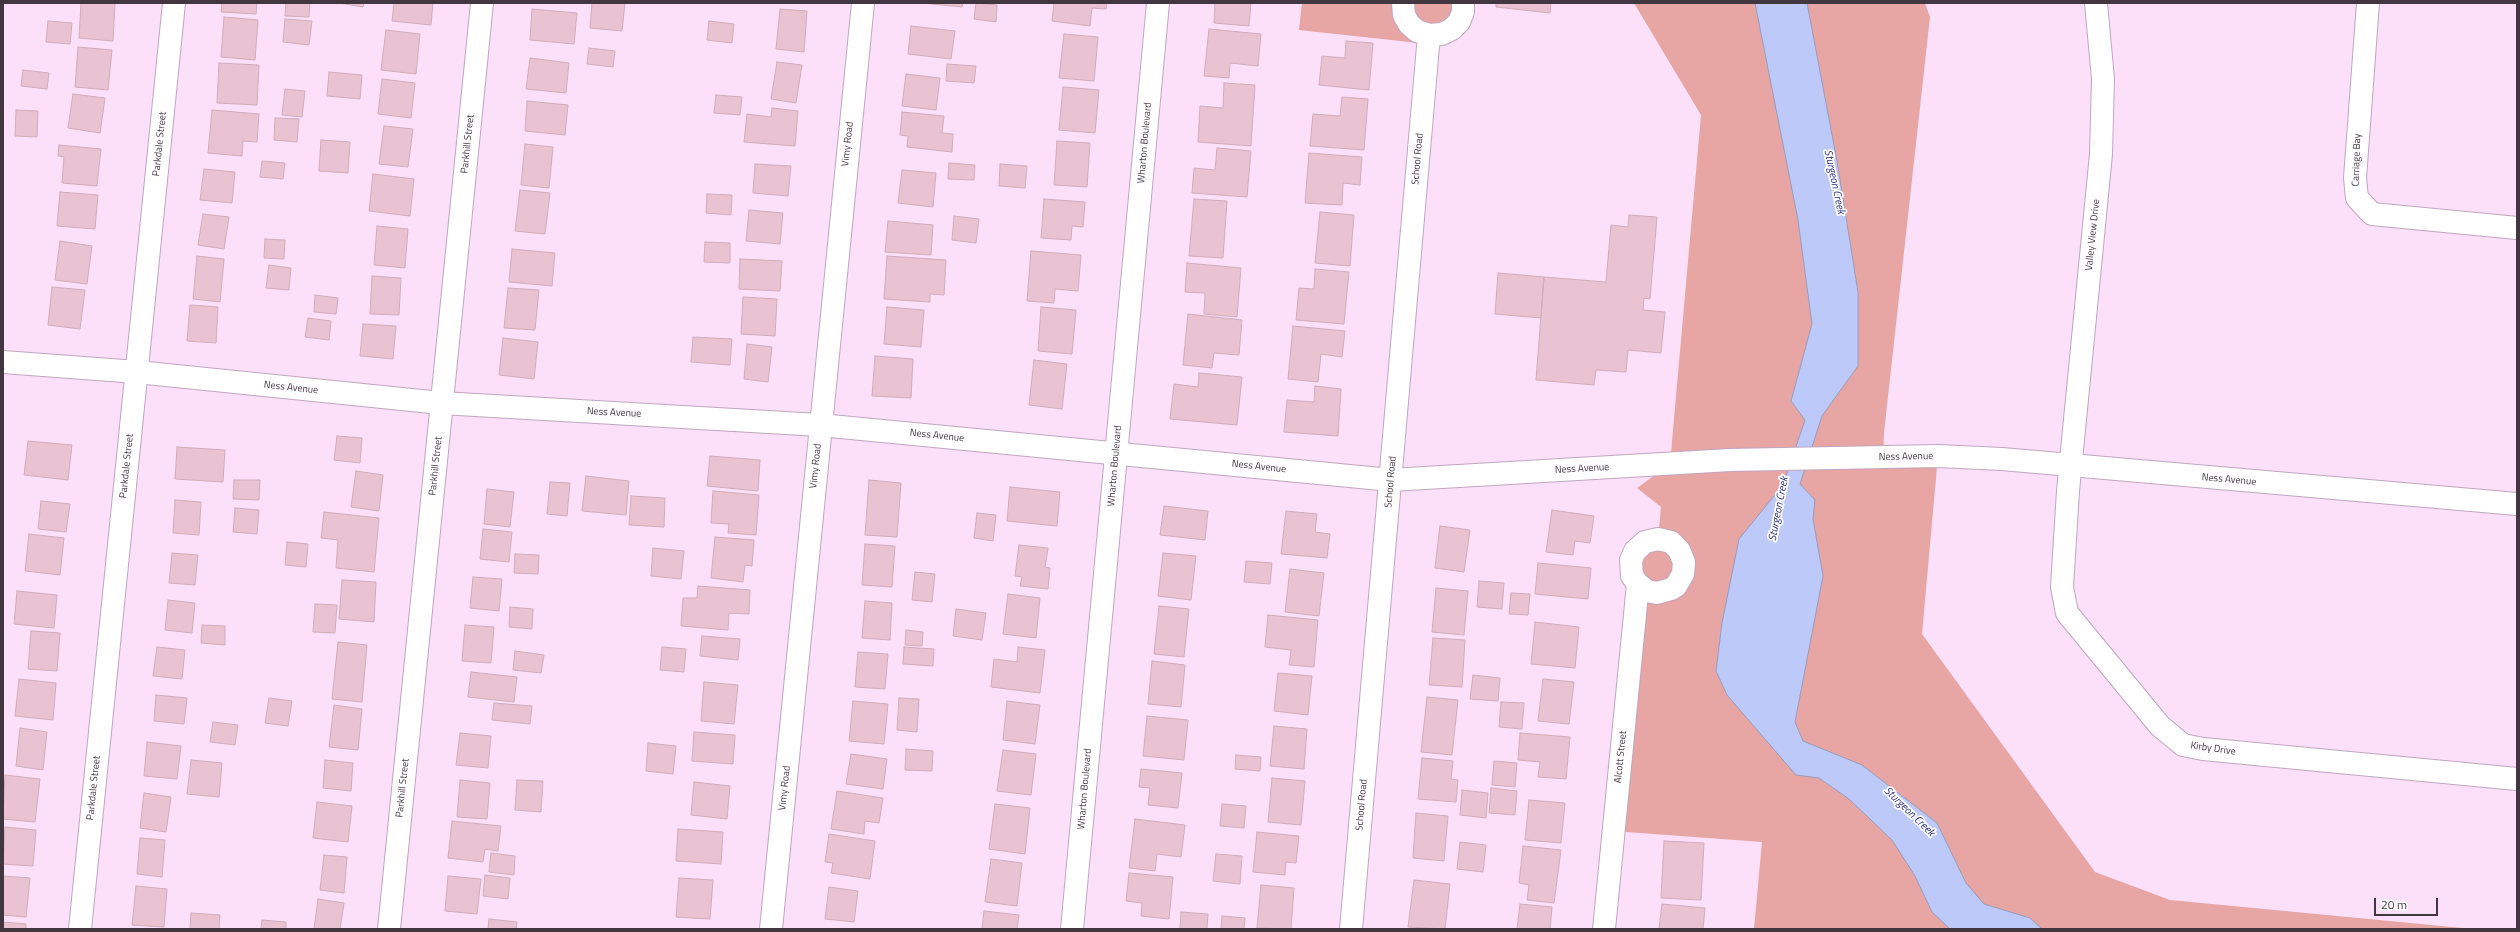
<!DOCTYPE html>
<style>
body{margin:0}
#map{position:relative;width:2520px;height:932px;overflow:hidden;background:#fce0fa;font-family:"Titillium Web",sans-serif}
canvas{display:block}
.frame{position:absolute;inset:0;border:4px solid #423741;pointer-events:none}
.scale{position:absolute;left:2374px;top:898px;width:64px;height:18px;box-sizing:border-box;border:2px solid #423741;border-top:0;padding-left:5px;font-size:12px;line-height:14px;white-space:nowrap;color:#423741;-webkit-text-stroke:3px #fff;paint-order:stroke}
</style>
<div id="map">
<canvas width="2520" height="932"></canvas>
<div class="frame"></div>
<div class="scale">20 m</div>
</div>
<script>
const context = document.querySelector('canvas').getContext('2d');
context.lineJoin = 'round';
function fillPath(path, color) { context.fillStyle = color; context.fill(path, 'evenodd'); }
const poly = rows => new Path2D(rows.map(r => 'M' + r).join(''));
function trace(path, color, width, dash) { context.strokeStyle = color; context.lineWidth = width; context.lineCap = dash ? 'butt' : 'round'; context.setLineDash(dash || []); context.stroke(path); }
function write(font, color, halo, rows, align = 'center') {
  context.font = font + ' "Titillium Web",sans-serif'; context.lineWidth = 3.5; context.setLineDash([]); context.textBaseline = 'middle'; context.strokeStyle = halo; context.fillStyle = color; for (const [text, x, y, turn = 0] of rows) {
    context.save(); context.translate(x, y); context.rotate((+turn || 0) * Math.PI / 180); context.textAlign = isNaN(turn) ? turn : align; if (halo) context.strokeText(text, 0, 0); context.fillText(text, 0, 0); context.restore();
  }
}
const green = poly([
 [1302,3,1463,3,1428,44,1299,30],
 [1634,3,1925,3,1930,17,1884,433,1883,457,1938,456,1922,634,2095,872,2170,900,2473,929,1754,929,1762,842,1613,831,1631,567,1658,539,1661,507,1637,488,1670,464,1701,115]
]);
const water = poly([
 [1755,3,1807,3,1837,161,1858,292,1858,366,1822,416,1800,484,1815,500,1813,519,1823,576,1795,722,1803,741,1862,765,1937,823,1966,883,1984,904,2030,918,2042,929,1950,929,1932,912,1915,876,1892,840,1849,799,1819,778,1796,775,1727,695,1716,671,1722,623,1739,539,1783,485,1805,420,1791,401,1812,324,1798,220,1755,3]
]);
const building = poly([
 [81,3,115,3,113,41,79,38,81,3],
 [222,3,257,3,256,14,221,12,222,3],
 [286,3,310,3,309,17,285,16,286,3],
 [339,3,364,3,363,7,339,3],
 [394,3,433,3,431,25,392,21,394,3],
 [592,3,625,3,622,31,590,28,592,3],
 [922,3,963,3,962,7,922,3],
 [976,3,997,5,996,22,974,19,976,3],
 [1054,3,1107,3,1106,9,1092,8,1090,26,1052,21,1054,3],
 [1215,3,1251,3,1249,26,1214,23,1215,3],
 [1496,3,1551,3,1550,13,1496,7,1496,3],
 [532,9,577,13,574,44,530,40,532,9],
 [780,9,807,11,804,52,776,49,780,9],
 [224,17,258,20,255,60,221,57,224,17],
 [285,19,312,21,309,45,283,42,285,19],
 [48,21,72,23,70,44,46,42,48,21],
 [709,21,734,24,732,43,707,40,709,21],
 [911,26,955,31,951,59,908,54,911,26],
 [1209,29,1261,34,1258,66,1230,63,1229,78,1204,76,1209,29],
 [386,30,420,34,416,74,381,70,386,30],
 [1064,34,1098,37,1094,81,1059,78,1064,34],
 [1346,41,1373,43,1369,90,1319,85,1322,56,1345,58,1346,41],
 [78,47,112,50,108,90,75,87,78,47],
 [589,48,615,51,613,67,587,64,589,48],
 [530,58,569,63,566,93,526,89,530,58],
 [777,62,802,65,796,103,771,99,777,62],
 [219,63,259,65,257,105,217,103,219,63],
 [947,64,976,66,974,83,946,81,947,64],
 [23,70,49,73,47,89,21,86,23,70],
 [329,72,362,75,360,99,327,96,329,72],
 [906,74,940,78,936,110,902,106,906,74],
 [382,79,415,83,411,118,378,114,382,79],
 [1224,83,1255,85,1251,146,1198,142,1200,106,1223,108,1224,83],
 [1063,87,1099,90,1095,133,1059,130,1063,87],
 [285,89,305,91,302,117,282,115,285,89],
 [73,94,105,98,100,133,68,128,73,94],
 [716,95,742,97,740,115,714,113,716,95],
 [1342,97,1368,99,1364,150,1310,146,1313,114,1340,116,1342,97],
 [527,101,568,105,565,135,525,131,527,101],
 [772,108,798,111,795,146,744,142,747,114,771,117,772,108],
 [16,110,38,111,37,137,15,136,16,110],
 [212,110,259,114,257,142,243,141,242,156,208,153,212,110],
 [902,112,944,116,942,133,953,134,952,152,907,147,908,136,900,135,902,112],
 [275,118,299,119,297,142,274,140,275,118],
 [384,126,413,129,408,167,379,164,384,126],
 [321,140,350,142,348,173,319,171,321,140],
 [1057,141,1090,143,1087,187,1054,185,1057,141],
 [525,144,553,147,549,188,521,185,525,144],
 [59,145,101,149,97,186,62,183,64,157,58,156,59,145],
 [1217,148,1251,151,1247,197,1192,193,1194,168,1215,170,1217,148],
 [1309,153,1362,157,1360,185,1343,183,1342,205,1305,203,1309,153],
 [262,161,285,163,283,179,260,177,262,161],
 [949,163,975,165,974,180,948,179,949,163],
 [755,164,791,166,788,196,753,193,755,164],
 [1000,164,1027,166,1025,188,999,186,1000,164],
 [204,169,235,172,232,203,200,200,204,169],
 [902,170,936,173,933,207,898,203,902,170],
 [373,174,414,179,410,216,369,211,373,174],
 [520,190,550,193,545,234,515,231,520,190],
 [60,192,98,195,95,229,57,226,60,192],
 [707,194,732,195,731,215,706,213,707,194],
 [1044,199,1085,202,1083,227,1072,226,1071,240,1041,238,1044,199],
 [1194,199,1227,201,1223,258,1189,256,1194,199],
 [749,210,783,213,780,244,746,241,749,210],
 [1320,212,1354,215,1350,266,1315,263,1320,212],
 [203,214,229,217,224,249,198,245,203,214],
 [1629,215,1657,217,1650,299,1644,298,1643,310,1665,312,1661,353,1628,350,1626,372,1596,370,1594,385,1536,380,1544,277,1606,282,1611,225,1628,227,1629,215],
 [954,216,979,219,976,243,952,240,954,216],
 [888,221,933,225,931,255,885,252,888,221],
 [377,226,408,229,405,268,374,265,377,226],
 [265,239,285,240,284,259,264,258,265,239],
 [60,241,92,246,87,284,55,280,60,241],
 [705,242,730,243,730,263,704,262,705,242],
 [512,249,555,253,552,286,509,282,512,249],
 [1031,251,1081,255,1078,291,1055,289,1054,303,1027,301,1031,251],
 [197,256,224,259,220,302,193,299,197,256],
 [887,256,946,260,944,295,930,294,930,302,884,299,887,256],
 [740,259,782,261,780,291,739,289,740,259],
 [1187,263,1241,268,1237,317,1204,314,1205,293,1185,292,1187,263],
 [269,265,291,268,289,290,266,288,269,265],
 [1315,269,1349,272,1344,324,1296,320,1299,288,1314,289,1315,269],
 [1498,273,1544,277,1541,318,1495,314,1498,273],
 [372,276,401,278,399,315,370,314,372,276],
 [52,287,85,290,80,329,48,325,52,287],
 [508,288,539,290,535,330,504,328,508,288],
 [315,295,338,298,336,314,314,312,315,295],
 [743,297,777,299,775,336,741,334,743,297],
 [190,305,218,307,216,343,187,341,190,305],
 [887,307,924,310,921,347,884,344,887,307],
 [1041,307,1076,310,1072,354,1038,351,1041,307],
 [1188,314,1242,320,1239,355,1214,353,1212,368,1183,365,1188,314],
 [308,318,331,321,329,340,305,337,308,318],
 [363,324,396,326,393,359,360,356,363,324],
 [1293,326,1345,331,1342,357,1321,354,1318,382,1288,379,1293,326],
 [693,337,732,339,730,365,691,362,693,337],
 [503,338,538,342,534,379,499,375,503,338],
 [747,344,772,347,768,382,744,379,747,344],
 [875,356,913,359,911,398,872,396,875,356],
 [1034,360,1067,364,1062,409,1029,405,1034,360],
 [1199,373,1242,377,1237,425,1170,419,1174,384,1198,387,1199,373],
 [1315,386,1341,389,1338,436,1284,432,1287,400,1314,402,1315,386],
 [337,436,362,438,360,463,334,460,337,436],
 [28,441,72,445,68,480,24,475,28,441],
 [177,447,225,450,223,482,175,479,177,447],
 [710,456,760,460,758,491,707,486,710,456],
 [356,471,383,475,379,511,351,507,356,471],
 [586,476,629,481,626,515,582,511,586,476],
 [234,480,260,480,259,500,233,499,234,480],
 [869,480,901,483,897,537,865,535,869,480],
 [550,482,570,483,567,516,547,514,550,482],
 [1010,487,1060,492,1057,526,1007,521,1010,487],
 [487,489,514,492,510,527,484,524,487,489],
 [713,491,759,495,756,535,728,533,729,524,711,523,713,491],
 [631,496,665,498,664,527,629,525,631,496],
 [175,500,201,502,199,535,173,533,175,500],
 [41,501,70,504,66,532,38,529,41,501],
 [1164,506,1208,511,1205,540,1160,535,1164,506],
 [235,508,259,510,257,534,233,532,235,508],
 [1552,510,1594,516,1590,543,1575,541,1573,555,1546,552,1552,510],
 [1286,511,1317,514,1315,532,1330,534,1327,558,1281,554,1286,511],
 [324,512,379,518,374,572,336,568,338,540,321,538,324,512],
 [977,513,996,515,993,541,974,538,977,513],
 [1440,526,1470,530,1464,572,1435,568,1440,526],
 [483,529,512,532,509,562,480,559,483,529],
 [29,534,64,538,60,575,25,571,29,534],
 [715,537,754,540,752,566,745,565,743,582,711,578,715,537],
 [287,542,308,544,306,567,285,565,287,542],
 [865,544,895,546,892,587,862,585,865,544],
 [1019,545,1048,548,1045,567,1050,568,1048,589,1020,586,1022,577,1015,576,1019,545],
 [653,548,684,551,681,579,651,576,653,548],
 [172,553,198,555,195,585,169,583,172,553],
 [1163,553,1196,556,1191,600,1158,596,1163,553],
 [515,554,539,555,538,574,514,573,515,554],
 [1246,561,1272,563,1270,584,1244,582,1246,561],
 [1538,563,1591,568,1588,599,1535,594,1538,563],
 [1290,569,1324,573,1319,616,1285,612,1290,569],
 [915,572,935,574,932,602,912,600,915,572],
 [473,577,502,579,499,611,470,608,473,577],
 [342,580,376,582,374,622,339,619,342,580],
 [1479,581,1504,583,1502,609,1477,607,1479,581],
 [698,586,750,590,749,614,729,613,728,630,681,626,683,598,697,598,698,586],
 [1436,588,1468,591,1464,635,1432,632,1436,588],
 [17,591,57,595,54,628,14,624,17,591],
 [1511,593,1530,594,1528,615,1509,614,1511,593],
 [1008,594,1040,598,1036,638,1003,634,1008,594],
 [168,600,195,603,192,633,165,630,168,600],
 [865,601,892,603,890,640,862,638,865,601],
 [315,604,337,605,335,633,313,632,315,604],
 [1159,606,1189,609,1184,657,1154,654,1159,606],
 [510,607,533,609,532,629,509,627,510,607],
 [956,609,986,613,982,640,953,636,956,609],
 [1268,615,1318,620,1314,667,1289,665,1291,650,1265,647,1268,615],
 [1535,622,1579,627,1575,668,1531,664,1535,622],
 [202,625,225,626,225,645,201,643,202,625],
 [465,625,494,627,491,663,462,661,465,625],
 [906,630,923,632,922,646,905,645,906,630],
 [31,631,60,633,57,671,28,669,31,631],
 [702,636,740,639,738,660,700,656,702,636],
 [1433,638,1465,640,1462,687,1429,685,1433,638],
 [338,642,367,645,362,702,332,699,338,642],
 [157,647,185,650,182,679,153,676,157,647],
 [662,647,686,649,684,672,660,670,662,647],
 [904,647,934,649,933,666,903,664,904,647],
 [1018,647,1045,650,1040,693,991,687,994,659,1017,662,1018,647],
 [515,651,544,655,541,673,513,670,515,651],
 [858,652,888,654,885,689,855,687,858,652],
 [1152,661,1185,665,1181,707,1148,704,1152,661],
 [471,672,517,677,514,702,468,697,471,672],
 [1278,673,1312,676,1308,715,1274,711,1278,673],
 [1473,675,1500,678,1498,701,1470,699,1473,675],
 [19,679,56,683,53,720,15,716,19,679],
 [1543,679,1574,682,1569,724,1538,721,1543,679],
 [704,682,738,685,734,724,701,721,704,682],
 [156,695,187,698,184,724,154,721,156,695],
 [1427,697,1458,700,1452,755,1421,752,1427,697],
 [269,698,292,701,288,726,265,723,269,698],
 [899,698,919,699,917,732,897,730,899,698],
 [853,701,888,704,884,744,849,741,853,701],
 [1007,701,1040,705,1035,744,1003,740,1007,701],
 [1501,702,1524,703,1522,729,1499,727,1501,702],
 [494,703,532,706,530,724,492,720,494,703],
 [334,705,362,709,358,750,329,747,334,705],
 [1147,716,1188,720,1184,760,1143,756,1147,716],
 [213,722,238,725,235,745,210,742,213,722],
 [1274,726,1307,729,1304,769,1270,766,1274,726],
 [20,728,47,732,43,770,16,766,20,728],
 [694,732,735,735,733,764,692,761,694,732],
 [460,733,491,736,488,768,456,765,460,733],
 [1520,733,1570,737,1566,779,1538,777,1540,762,1518,760,1520,733],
 [147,742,181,746,177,779,144,776,147,742],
 [648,743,676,746,673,774,646,771,648,743],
 [906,749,933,751,932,771,905,770,906,749],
 [1003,750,1036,754,1031,795,997,791,1003,750],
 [851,754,887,759,883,789,846,784,851,754],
 [1236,755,1261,757,1260,771,1235,769,1236,755],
 [1422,758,1453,761,1451,779,1458,780,1456,802,1418,799,1422,758],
 [191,760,222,763,219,797,187,794,191,760],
 [325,760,353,763,351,791,323,788,325,760],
 [1494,761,1517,763,1515,787,1492,785,1494,761],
 [1141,769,1182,773,1178,808,1148,805,1150,788,1139,787,1141,769],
 [5,775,40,779,35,822,3,819,5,775],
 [1272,778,1305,781,1301,825,1268,822,1272,778],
 [460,780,490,783,487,819,457,817,460,780],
 [517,780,543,781,541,812,515,810,517,780],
 [694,782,730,786,727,819,691,815,694,782],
 [1491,788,1517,791,1515,815,1489,813,1491,788],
 [1462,790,1488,793,1486,818,1460,815,1462,790],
 [837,791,883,798,879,823,865,821,864,834,831,829,837,791],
 [144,793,171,797,166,832,140,828,144,793],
 [1529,800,1565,803,1561,843,1525,840,1529,800],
 [317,802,352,806,348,842,313,838,317,802],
 [995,804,1030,808,1025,854,989,849,995,804],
 [1222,804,1246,806,1244,828,1220,826,1222,804],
 [1416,813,1448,816,1444,861,1413,858,1416,813],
 [1135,819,1185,825,1181,857,1157,854,1155,871,1129,868,1135,819],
 [452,821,501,826,498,851,485,849,483,862,448,858,452,821],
 [5,827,36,830,33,866,3,864,5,827],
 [678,829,723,832,721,864,676,861,678,829],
 [1257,832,1299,836,1296,863,1286,862,1285,875,1253,872,1257,832],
 [829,834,875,841,870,879,831,873,833,863,825,862,829,834],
 [140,838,165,840,162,877,137,874,140,838],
 [1664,841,1704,843,1701,900,1661,898,1664,841],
 [1460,842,1486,845,1483,872,1457,869,1460,842],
 [1523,846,1561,850,1554,903,1527,900,1529,885,1519,883,1523,846],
 [491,853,515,856,514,875,489,872,491,853],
 [1216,854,1242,856,1240,884,1213,881,1216,854],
 [324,855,347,857,344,893,320,890,324,855],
 [991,859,1022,863,1017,906,985,902,991,859],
 [1129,873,1173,877,1169,919,1141,916,1142,903,1126,901,1129,873],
 [485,875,510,878,508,899,483,896,485,875],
 [3,876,30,878,26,917,3,915,3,876],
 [448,876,481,879,477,914,445,911,448,876],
 [679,878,713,880,710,919,676,917,679,878],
 [1414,880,1450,884,1445,929,1408,927,1414,880],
 [1261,885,1294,888,1291,929,1257,928,1261,885],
 [136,886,167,889,164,927,132,925,136,886],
 [829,887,858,891,854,922,825,919,829,887],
 [318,899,344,903,340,929,314,929,318,899],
 [1520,904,1552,907,1550,929,1517,929,1520,904],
 [1662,904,1705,908,1703,929,1659,929,1662,904],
 [984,911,1019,915,1017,929,982,929,984,911],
 [1181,912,1208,914,1207,929,1180,929,1181,912],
 [191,913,220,915,219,929,190,929,191,913],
 [1222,916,1245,918,1244,929,1221,929,1222,916],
 [489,919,517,922,516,929,488,929,489,919],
 [262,920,286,922,286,929,261,929,262,920],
 [3,922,26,924,26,929,3,929,3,922]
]);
const minor = poly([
 [1403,3,1404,15,1409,24,1417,31,1429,35,1442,34,1452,29,1459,22,1463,12,1463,3],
 [2096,3,2103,79,2101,154,2068,491,2062,587,2067,613,2160,726,2183,745,2203,749,2517,779],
 [2368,3,2355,178,2357,198,2372,214,2517,228],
 [80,929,174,3],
 [389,929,482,3],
 [771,929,863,3],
 [1072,929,1158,3],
 [1351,929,1429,35],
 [1604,929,1638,584,1632,576,1631,560,1635,551,1645,542,1658,539,1671,542,1679,550,1684,562,1683,574,1676,586,1671,589,1657,593,1647,591,1638,584]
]);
const tertiary = poly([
 [3,362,137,372,441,403,820,425,1391,480,1730,460,1938,456,2002,459,2517,504]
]);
const streetNames = [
 ["Wharton Boulevard",1145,143,-85],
 ["Parkdale Street",160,144,-84],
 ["Parkhill Street",468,144,-84],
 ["Vimy Road",848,144,-84],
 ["School Road",1418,159,-85],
 ["Carriage Bay",2357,160,-88],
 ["Valley View Drive",2093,235,-84],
 ["Ness Avenue",291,388,6],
 ["Ness Avenue",614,413,3],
 ["Ness Avenue",937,436,6],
 ["Ness Avenue",1906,457,-1],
 ["Parkdale Street",127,466,-84],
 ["Parkhill Street",436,466,-84],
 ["Vimy Road",816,466,-84],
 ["Wharton Boulevard",1115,466,-85],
 ["Ness Avenue",1259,467,6],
 ["Ness Avenue",1582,469,-3],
 ["Ness Avenue",2229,480,5],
 ["School Road",1391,482,-85],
 ["Kirby Drive",2213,749,8],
 ["Alcott Street",1621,757,-84],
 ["Parkdale Street",94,788,-84],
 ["Parkhill Street",403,788,-84],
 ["Vimy Road",785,788,-84],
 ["Wharton Boulevard",1085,789,-85],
 ["School Road",1362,805,-85]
];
const waterNames = [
 ["Sturgeon Creek",1834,182,78],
 ["Sturgeon Creek",1779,509,-79],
 ["Sturgeon Creek",1909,812,44]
];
fillPath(green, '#e7a5a3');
fillPath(water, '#bdc9f8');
trace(water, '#989dc1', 1);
fillPath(building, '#e9c3d1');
trace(building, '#d1acb9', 1);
trace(minor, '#c0a6bf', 24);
trace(tertiary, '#c0a6bf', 24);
trace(minor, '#fff', 22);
trace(tertiary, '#fff', 22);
write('10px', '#423741', '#fff', streetNames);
write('italic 11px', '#292d84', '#fff', waterNames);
</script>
